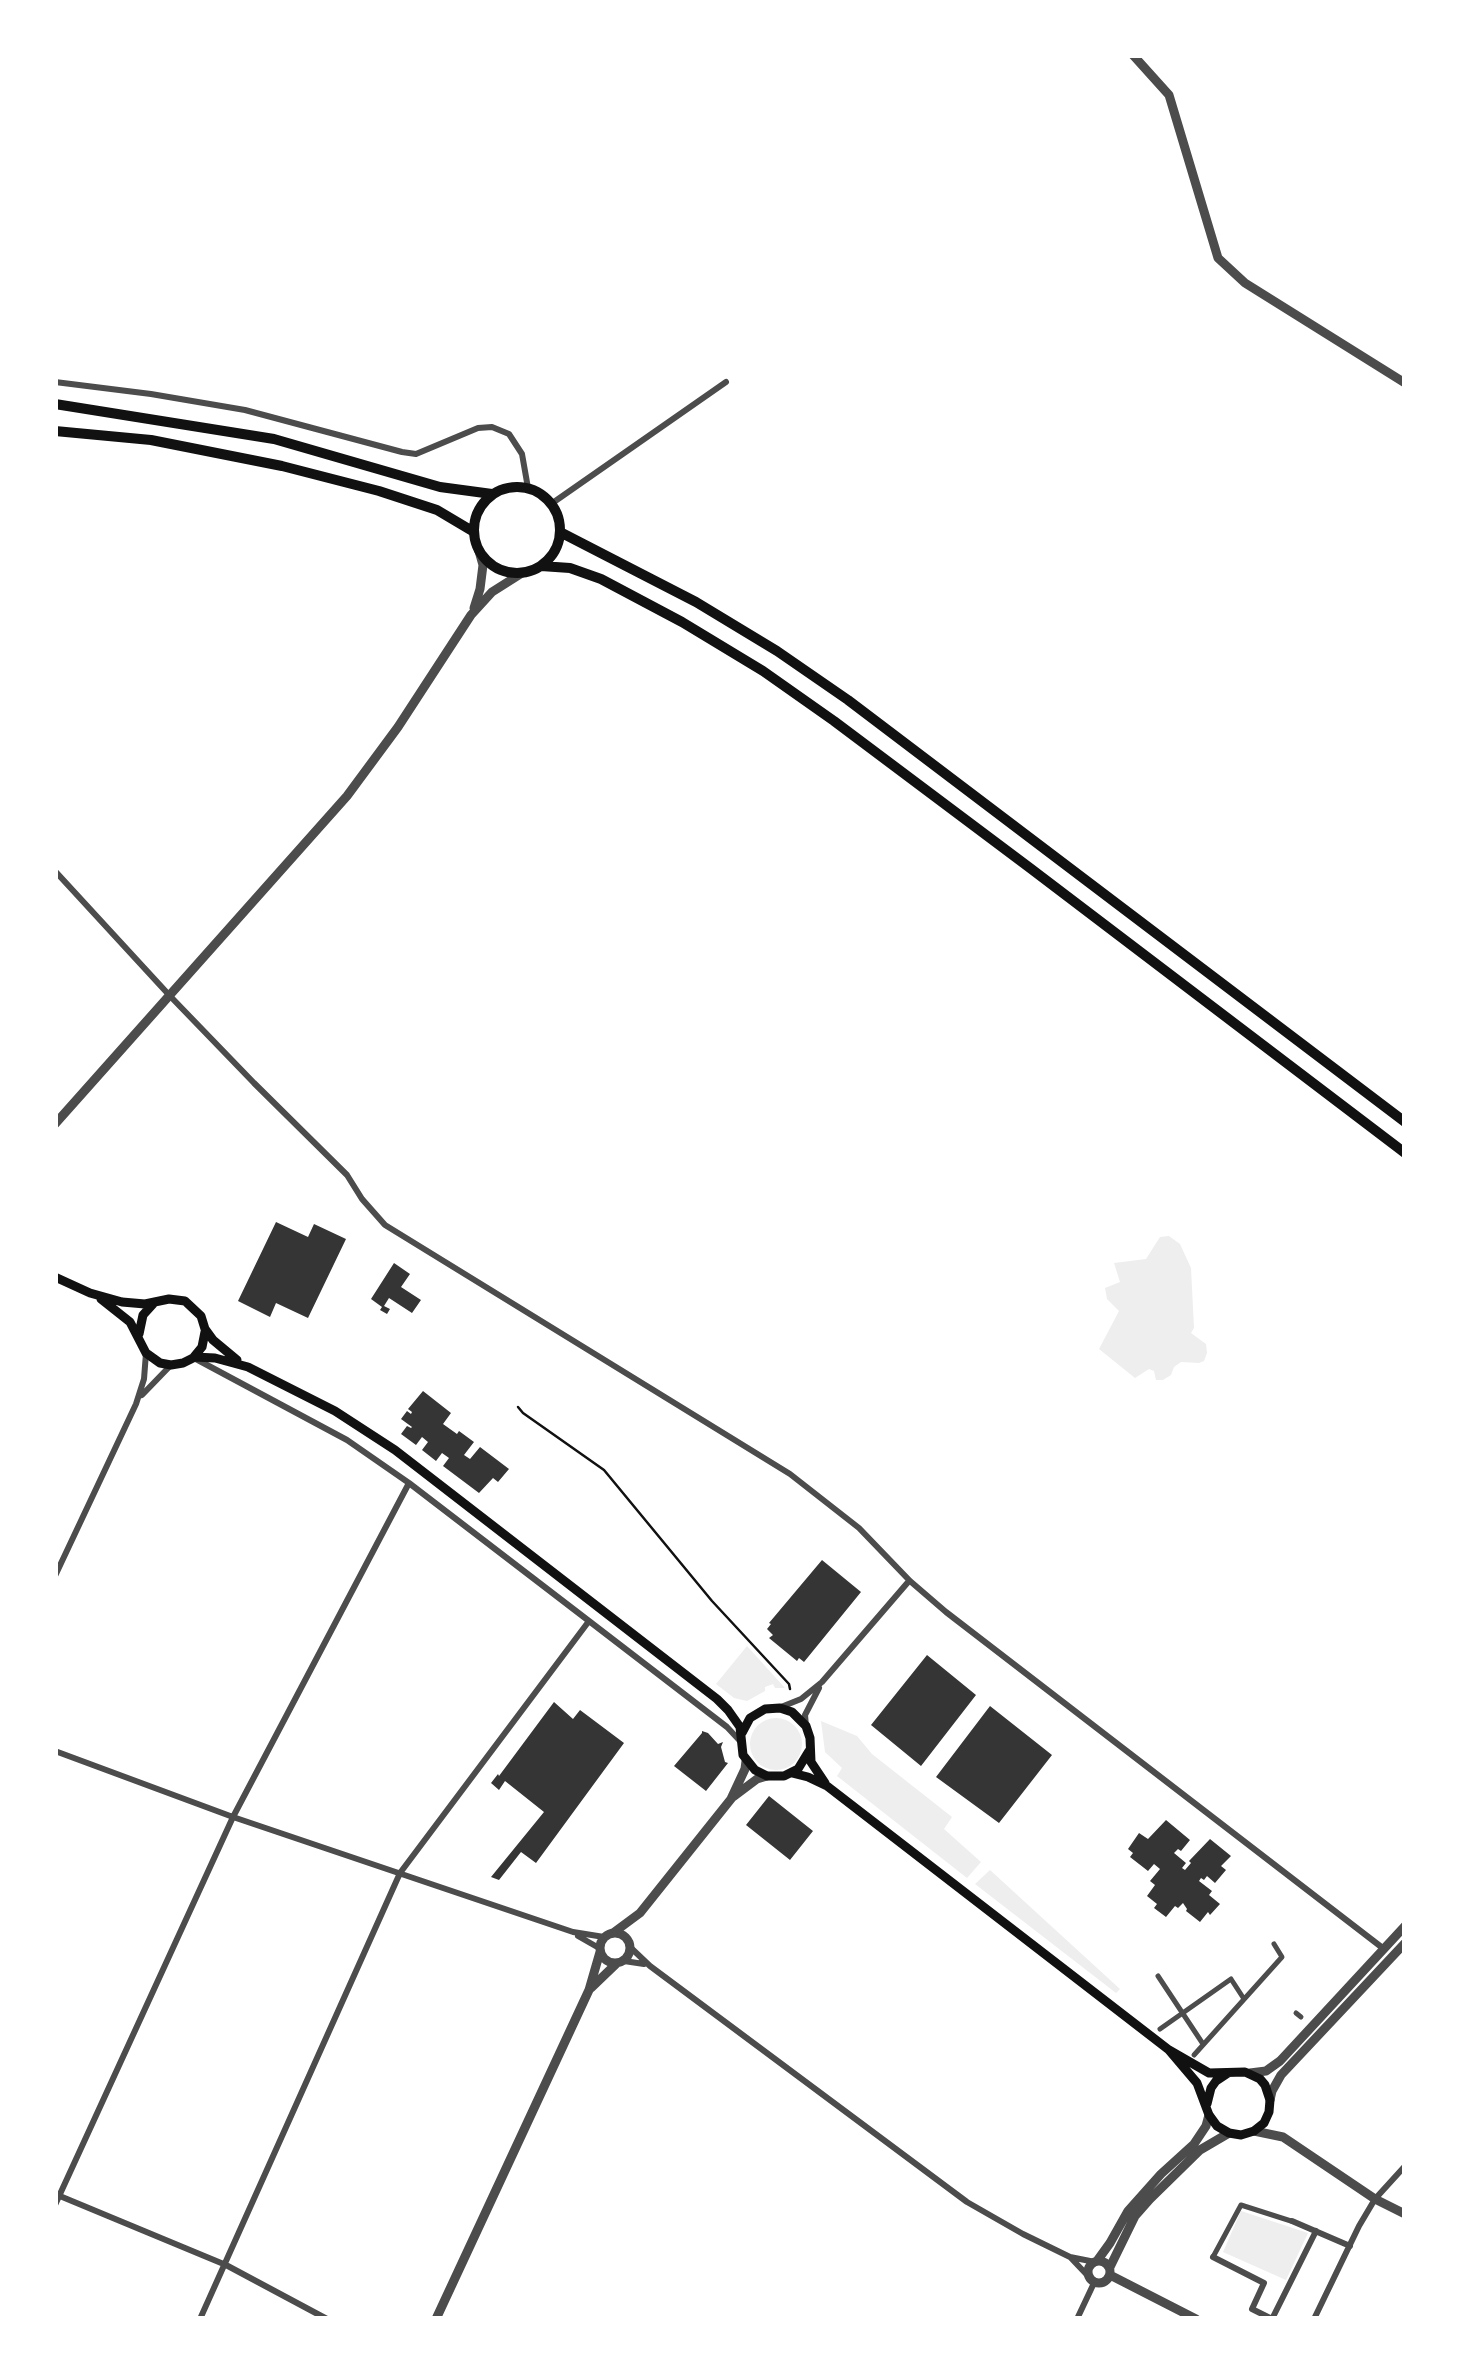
<!DOCTYPE html>
<style>
body{margin:0}
#map{position:relative;width:1460px;height:2374px;overflow:hidden;background:#fff;font-family:"Titillium Web",sans-serif}
canvas{display:block}
.frame{position:absolute;inset:0;border:58px solid #fff;pointer-events:none}
</style>
<div id="map">
<canvas width="1460" height="2374"></canvas>
<div class="frame"></div>
</div>
<script>
const context = document.querySelector('canvas').getContext('2d');
context.lineJoin = 'round';
function fillPath(path, color) { context.fillStyle = color; context.fill(path, 'evenodd'); }
const poly = rows => new Path2D(rows.map(r => 'M' + r).join(''));
function trace(path, color, width, dash) { context.strokeStyle = color; context.lineWidth = width; context.lineCap = dash ? 'butt' : 'round'; context.setLineDash(dash || []); context.stroke(path); }
const green = poly([
 [1169,1236,1180,1244,1191,1268,1194,1328,1191,1333,1206,1344,1207,1353,1204,1361,1199,1363,1181,1362,1174,1367,1171,1375,1163,1380,1156,1380,1154,1371,1149,1369,1135,1378,1099,1349,1119,1311,1107,1299,1105,1288,1120,1282,1114,1263,1146,1259,1160,1237],
 [747,1646,785,1688,775,1688,773,1684,765,1687,765,1691,747,1701,734,1698,716,1684],
 '750 1744a26 26 0 1 1 52 0a26 26 0 1 1-52 0Z',
 [821,1721,857,1736,872,1754,952,1817,944,1829,981,1862,967,1878,837,1776,842,1768,825,1752],
 [990,1870,1120,1989,1116,1993,975,1884],
 [1241,2211,1308,2233,1286,2280,1223,2252]
]);
const building = poly([
 [276,1222,308,1237,314,1224,346,1239,308,1318,276,1303,270,1317,238,1301],
 [394,1263,410,1274,401,1287,421,1300,412,1313,389,1298,384,1306,390,1309,387,1314,380,1310,382,1307,371,1299],
 [423,1391,451,1413,443,1424,457,1434,459,1431,474,1442,464,1455,470,1459,480,1447,509,1469,498,1482,493,1478,479,1493,443,1466,449,1458,442,1453,436,1461,422,1450,428,1442,422,1437,416,1445,401,1434,407,1426,411,1428,412,1427,401,1419,407,1411,411,1414,412,1412,408,1409],
 [822,1560,861,1592,804,1662,799,1658,797,1661,769,1638,773,1635,767,1629,771,1624,769,1623],
 [927,1655,976,1695,921,1766,871,1725],
 [554,1702,573,1719,580,1710,624,1743,536,1863,521,1852,499,1880,491,1877,544,1812,505,1781,499,1790,491,1783,498,1774,499,1776],
 [990,1706,1052,1755,999,1823,936,1777],
 [702,1731,708,1733,718,1744,723,1742,721,1747,725,1762,728,1763,706,1791,674,1766,702,1733],
 [769,1796,813,1831,790,1860,746,1825],
 [1166,1820,1190,1840,1181,1851,1178,1849,1174,1853,1186,1863,1182,1868,1185,1870,1191,1863,1189,1861,1210,1839,1231,1856,1221,1866,1226,1870,1215,1883,1207,1876,1204,1880,1201,1878,1199,1881,1212,1891,1209,1895,1220,1904,1210,1915,1208,1912,1200,1922,1186,1911,1187,1909,1183,1903,1178,1908,1175,1906,1166,1917,1154,1908,1157,1904,1147,1896,1155,1885,1150,1881,1160,1869,1154,1864,1148,1871,1130,1857,1133,1853,1128,1849,1139,1833,1148,1839]
]);
const path = poly([
 [518,1407,523,1413,604,1470,712,1601,789,1684,790,1689]
]);
const pedestrian = poly([
 [1158,1976,1203,2044],
 [1296,2013,1301,2017],
 [1160,2029,1231,1979,1244,1999],
 [1194,2055,1282,1957,1274,1944],
 [1213,2257,1241,2205,1291,2221]
]);
const minor = poly([
 [55,382,151,394,245,410,402,452,416,454,478,428,492,427,509,434,522,454,528,488],
 [551,504,726,382],
 [55,871,170,996,254,1083,347,1175,362,1199,385,1225,790,1474,859,1528,910,1581,946,1612,1384,1949],
 [194,1358,347,1440,409,1483,589,1621,727,1727,741,1742],
 [142,1395,171,1365],
 [55,1576,136,1404,144,1379,146,1353],
 [781,1707,801,1699,822,1682,909,1581],
 [806,1726,805,1715,819,1688],
 [55,1751,233,1817,573,1932,604,1937],
 [578,1936,599,1948],
 [630,1947,650,1966,967,2202,1023,2234,1070,2257,1095,2262],
 [624,1961,644,1964],
 [55,2194,226,2265,327,2319],
 [55,2205,233,1817,409,1483],
 [1292,2221,1350,2246],
 [1213,2257,1264,2283,1252,2309,1272,2319,1316,2231],
 [1071,2258,1089,2277],
 [200,2319,400,1873,589,1621],
 [1077,2319,1094,2283],
 [1314,2319,1359,2226,1375,2199,1405,2166]
]);
const tertiary = poly([
 [1133,55,1169,95,1218,258,1245,283,1405,383],
 [474,608,480,589,483,565,479,551],
 [55,1124,347,796,398,727,471,615,492,592,522,573],
 [733,1797,757,1779,767,1776],
 '600 1948a15 15 0 1 1 30 0a15 15 0 1 1-30 0Z',
 [613,1933,640,1913,731,1799,745,1769,746,1761],
 [591,1988,616,1964],
 [1250,2073,1266,2071,1280,2061,1405,1926],
 [1270,2100,1272,2091,1281,2075,1405,1943],
 [1254,2131,1283,2137,1375,2199,1405,2214],
 '1088 2272a11 11 0 1 1 22 0a11 11 0 1 1-22 0Z',
 [1097,2261,1110,2243,1128,2211,1161,2174,1194,2144,1206,2126,1209,2115],
 [1110,2267,1135,2216,1150,2199,1200,2150,1229,2133],
 [1110,2275,1196,2319],
 [436,2319,589,1990,600,1952]
]);
const secondary = poly([
 [55,1277,90,1293,122,1302,145,1304,169,1299,185,1301,201,1316,205,1329,213,1340,237,1360],
 [101,1299,130,1322,146,1353,160,1363,171,1365,183,1363,193,1358,202,1347,205,1332],
 [139,1334,143,1315,153,1304],
 [194,1357,215,1358,248,1367,335,1411,395,1450,717,1699,728,1710,740,1727,743,1755,755,1770,767,1776,784,1776,798,1769,809,1751],
 [742,1733,750,1718,765,1709,780,1708,792,1712,806,1726,810,1738,811,1762,825,1783],
 [792,1773,808,1777,827,1786,1169,2050,1209,2073,1245,2072,1260,2079,1265,2085,1270,2100,1269,2112,1264,2123,1254,2131,1241,2135,1229,2133,1217,2126,1209,2115,1197,2083,1169,2050],
 [1207,2104,1211,2088,1216,2081,1228,2073]
]);
const primary = poly([
 [55,404,274,439,440,487,492,494],
 [55,431,151,440,282,466,379,491,437,510,474,532],
 '474 530a43 43 0 1 1 86 0a43 43 0 1 1-86 0Z',
 [560,532,696,602,777,651,848,700,1405,1122],
 [541,566,570,568,601,579,682,622,763,671,834,721,1030,868,1405,1153]
]);
fillPath(green, '#eee');
fillPath(building, '#353535');
trace(path, '#111', 2.5);
trace(pedestrian, '#4c4c4c', 5);
trace(minor, '#4c4c4c', 6);
trace(tertiary, '#4c4c4c', 9);
trace(secondary, '#111', 9);
trace(primary, '#111', 10);
</script>
